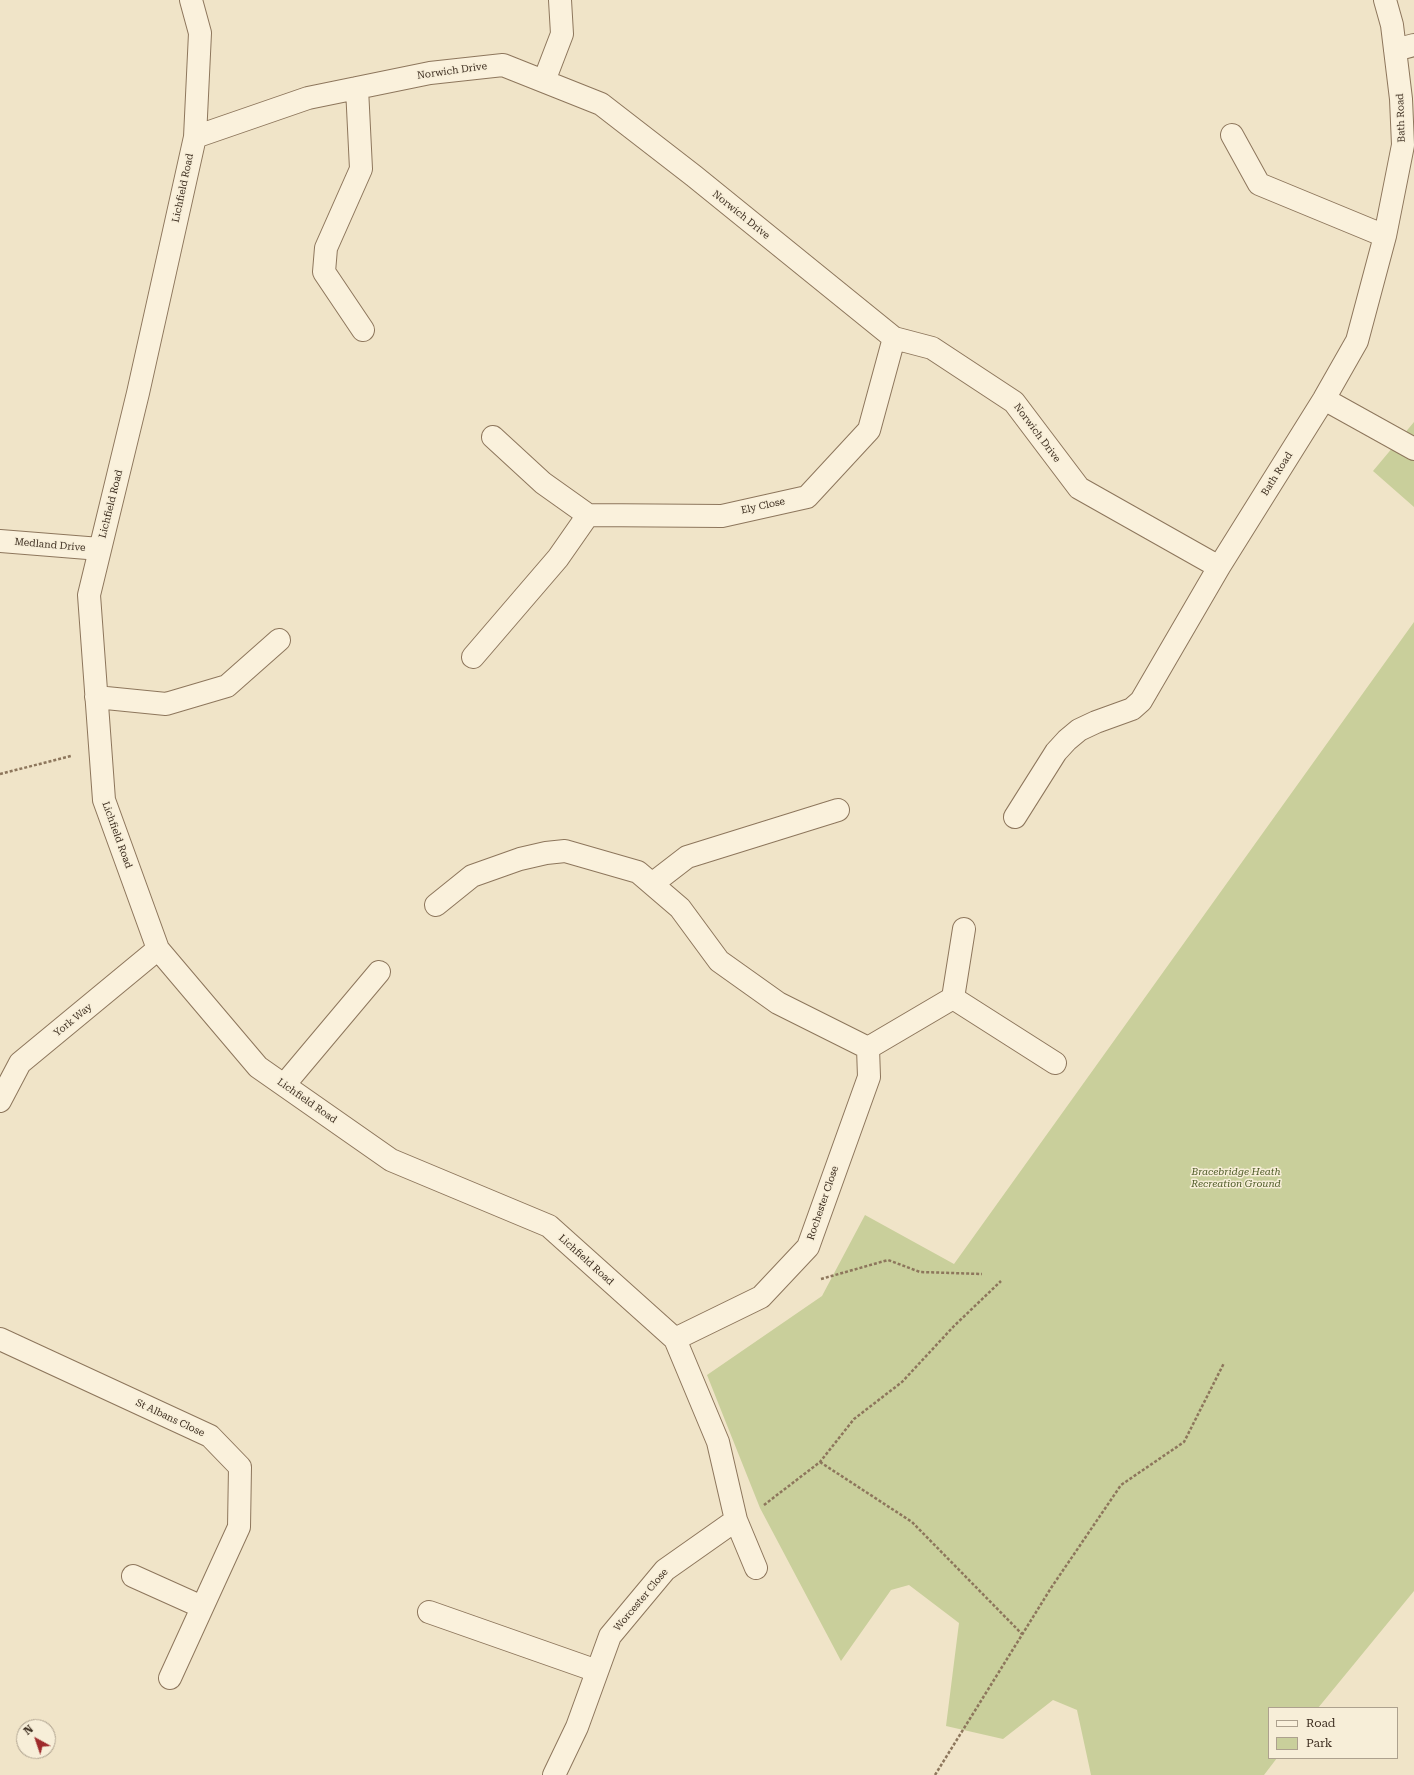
<!DOCTYPE html>
<style>
body{margin:0}
#map{position:relative;width:1414px;height:1775px;overflow:hidden;background:#f0e4c8;font-family:"Roboto Serif",serif}
canvas{display:block}
.legend{position:absolute;left:1268px;top:1707px;width:130px;height:52px;box-sizing:border-box;background:#f7eed8;border:1px solid #ada18e;margin:0;padding:5px 7px;list-style:none;font-size:12px;color:#3d2e20}
.legend li{display:flex;align-items:center;gap:8px;height:20px}
.legend b{width:20px;border:1px solid #ada18e}
.north{position:absolute;left:16px;top:1719px;width:40px;height:40px;box-sizing:border-box;background:#f7eed8;border:1px solid #ada18e;border-radius:50%;rotate:320deg;font-size:11px;font-weight:700;line-height:16px;text-align:center;color:#3d2e20}
.north::after{content:'';display:block;margin:auto;width:14px;height:18px;background:#9e2a2b;clip-path:polygon(50% 0,100% 100%,50% 72%,0 100%)}
</style>
<div id="map">
<canvas width="1414" height="1775"></canvas>
<ul class="legend">
<li><b style="height:5px;background:#faf1dc"></b>Road</li>
<li><b style="height:11px;background:#c9cf9b"></b>Park</li>
</ul>
<div class="north">N</div>
</div>
<script>
const context = document.querySelector('canvas').getContext('2d');
context.lineJoin = 'round';
function fillPath(path, color) { context.fillStyle = color; context.fill(path, 'evenodd'); }
const poly = rows => new Path2D(rows.map(r => 'M' + r).join(''));
function trace(path, color, width, dash) { context.strokeStyle = color; context.lineWidth = width; context.lineCap = dash ? 'butt' : 'round'; context.setLineDash(dash || []); context.stroke(path); }
function write(font, color, halo, rows, align = 'center') {
  context.font = font + ' "Roboto Serif",serif'; context.lineWidth = 3; context.setLineDash([]); context.textBaseline = 'middle'; context.strokeStyle = halo; context.fillStyle = color; for (const [text, x, y, turn = 0] of rows) {
    context.save(); context.translate(x, y); context.rotate((+turn || 0) * Math.PI / 180); context.textAlign = isNaN(turn) ? turn : align; if (halo) context.strokeText(text, 0, 0); context.fillText(text, 0, 0); context.restore();
  }
}
const green = poly([
 [1414,422,1414,507,1373,471],
 [1414,622,1414,1591,1318,1708,1269,1708,1269,1758,1277,1758,1264,1775,1091,1775,1077,1710,1053,1700,1003,1739,946,1726,959,1623,909,1585,891,1590,841,1661,760,1508,707,1375,822,1296,865,1215,954,1264]
]);
const path = poly([
 [0,774,71,756],
 [821,1279,888,1260,920,1272,982,1274],
 [820,1462,912,1522,1022,1634],
 [764,1505,820,1462,854,1419,902,1382,954,1326,1001,1281],
 [935,1775,1051,1588,1121,1485,1184,1442,1224,1363]
]);
const minor = poly([
 [191,0,200,33,195,137,138,393,89,595,104,800,158,949,258,1067,391,1160,549,1226,675,1339,718,1442,736,1520,756,1568],
 [1395,50,1414,45],
 [544,81,562,34,560,0],
 [357,88,361,169,326,248,324,272,363,330],
 [1232,135,1259,184,1385,236],
 [195,137,308,98,430,73,503,65,601,104,694,176,894,338,932,348,1014,402,1079,488,1219,567],
 [1324,399,1414,449],
 [493,437,543,483,588,515,722,516,807,497,869,430,894,338],
 [0,541,100,549],
 [473,657,558,558,588,515],
 [96,697,166,704,227,686,279,640],
 [1015,817,1056,752,1067,740,1079,730,1096,722,1132,709,1141,701,1219,567,1324,399,1357,341,1385,236,1403,145,1401,99,1392,25,1385,0],
 [652,884,687,857,838,810],
 [436,905,472,876,520,859,546,853,565,851,638,872,680,908,719,961,778,1003,868,1048],
 [964,929,953,998,1055,1063],
 [284,1085,379,972],
 [0,1101,20,1063,158,949],
 [0,1339,210,1436,240,1467,239,1527,170,1678],
 [675,1339,761,1297,808,1247,869,1077,868,1048,953,998],
 [133,1576,202,1607],
 [429,1612,597,1671],
 [554,1775,577,1727,610,1636,665,1570,736,1520]
]);
const streetNames = [
 ["Norwich Drive",452,71,-8],
 ["Bath Road",1401,118,-92],
 ["Lichfield Road",183,188,-78],
 ["Norwich Drive",741,215,39],
 ["Norwich Drive",1037,433,53],
 ["Bath Road",1277,474,-58],
 ["Lichfield Road",111,504,-76],
 ["Ely Close",763,506,-12],
 ["Medland Drive",50,545,5],
 ["Lichfield Road",117,835,70],
 ["York Way",73,1020,-39],
 ["Lichfield Road",307,1101,35],
 ["Rochester Close",823,1203,-71],
 ["Lichfield Road",586,1260,42],
 ["St Albans Close",170,1418,25],
 ["Worcester Close",641,1600,-50]
];
const parkNames = [
 ["Bracebridge Heath",1236,1172],
 ["Recreation Ground",1236,1184]
];
fillPath(green, '#c9cf9b');
trace(minor, '#8d765c', 24);
trace(path, '#8d765c', 2.5, [3, 2]);
trace(minor, '#faf1dc', 22);
write('10px', '#3d2e20', '#f7eed8', streetNames);
write('italic 10px', '#4d5a26', '#f7eed8', parkNames);
</script>
